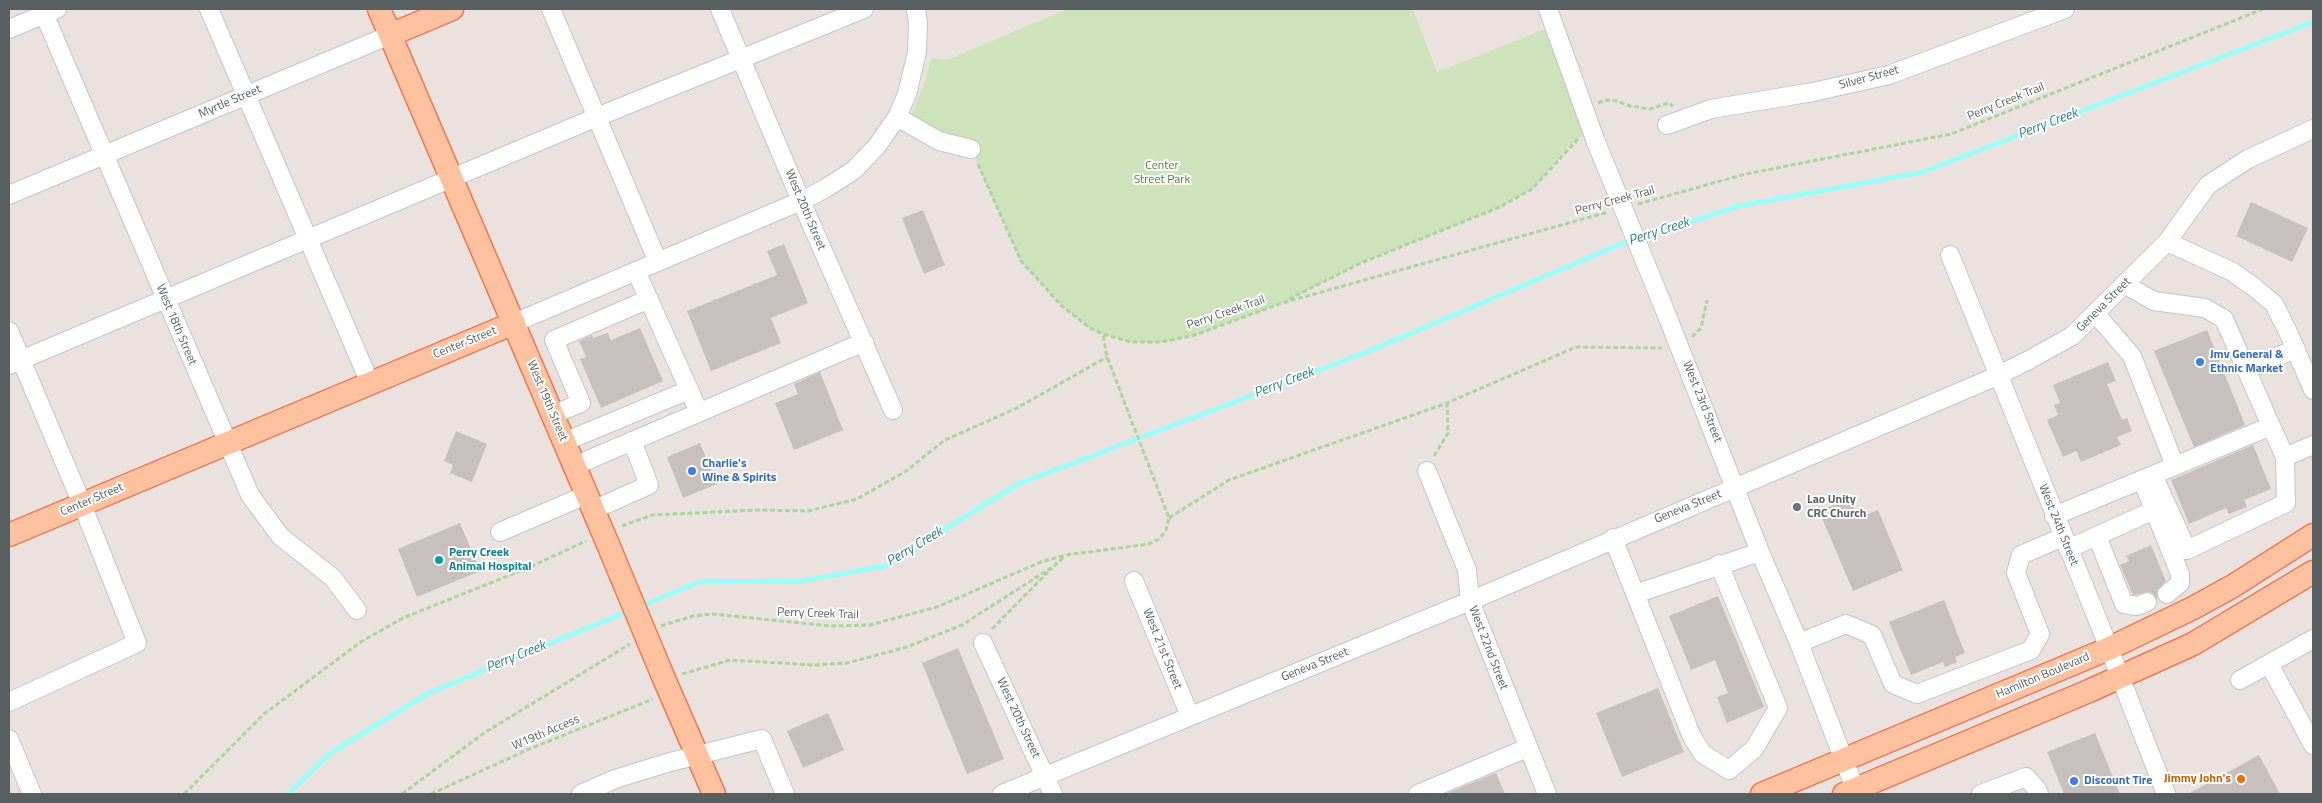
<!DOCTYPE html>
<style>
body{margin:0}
#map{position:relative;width:2322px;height:803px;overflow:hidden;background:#ebe2df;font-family:"Titillium Web",sans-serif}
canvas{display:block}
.frame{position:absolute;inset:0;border:10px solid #585f60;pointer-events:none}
</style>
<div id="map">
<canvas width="2322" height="803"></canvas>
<div class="frame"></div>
</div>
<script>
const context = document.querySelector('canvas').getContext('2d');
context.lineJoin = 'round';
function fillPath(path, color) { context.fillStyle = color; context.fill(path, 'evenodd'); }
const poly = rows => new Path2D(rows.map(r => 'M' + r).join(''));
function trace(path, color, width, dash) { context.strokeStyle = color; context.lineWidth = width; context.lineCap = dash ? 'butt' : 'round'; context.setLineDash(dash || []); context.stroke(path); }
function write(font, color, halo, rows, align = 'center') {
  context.font = font + ' "Titillium Web",sans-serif'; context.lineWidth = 4; context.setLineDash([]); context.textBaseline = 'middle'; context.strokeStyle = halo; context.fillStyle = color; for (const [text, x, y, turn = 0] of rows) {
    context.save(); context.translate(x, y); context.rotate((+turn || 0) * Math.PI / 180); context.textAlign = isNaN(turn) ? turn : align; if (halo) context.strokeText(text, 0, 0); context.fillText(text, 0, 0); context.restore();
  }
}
const green = poly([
 [1067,9,1413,9,1437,72,1553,26,1591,131,1574,141,1532,189,1500,207,1361,263,1282,303,1195,335,1161,342,1131,342,1103,334,1090,328,1062,306,1021,261,971,149,908,123,926,79,931,58,947,60]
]);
const stream = poly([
 [639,607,699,582,802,581,885,566,1018,484,1367,352,1621,244,1739,206,1923,172,2313,22],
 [288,794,329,754,429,693,629,611]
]);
const building = poly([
 [2251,202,2308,228,2292,262,2236,236],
 [923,210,945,265,924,274,902,218],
 [784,244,808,303,771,318,781,343,711,371,687,311,777,275,767,251],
 [640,328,663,381,601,408,580,359,586,357,579,341,592,335,593,338,608,333,611,340],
 [2207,330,2245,425,2194,447,2154,351],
 [2108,362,2116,381,2107,384,2122,420,2127,418,2132,431,2117,437,2121,445,2081,462,2076,451,2063,457,2047,420,2058,415,2054,405,2060,403,2053,385],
 [820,372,843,430,794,450,775,403,798,394,794,384],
 [456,431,487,444,472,482,450,473,453,465,444,461],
 [700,443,717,484,683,498,667,457],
 [2253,445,2271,489,2244,500,2247,507,2229,514,2226,508,2189,524,2171,480],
 [1850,498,1858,518,1878,510,1903,570,1853,591,1819,511],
 [460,523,480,571,417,597,398,549],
 [2151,545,2166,581,2157,590,2157,601,2154,594,2149,592,2133,595,2120,565,2129,561,2126,556],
 [1718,596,1764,707,1727,723,1717,697,1728,693,1715,660,1691,670,1669,616],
 [1944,600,1965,653,1955,657,1957,662,1945,667,1943,662,1911,675,1889,622],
 [958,648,1004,759,967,774,922,663],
 [1658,688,1684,752,1622,777,1596,713],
 [828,713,844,750,803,768,787,731],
 [2095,733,2120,794,2064,794,2047,752],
 [2259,755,2280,794,2188,794],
 [1496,773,1505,794,1445,794]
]);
const path = poly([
 [1598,103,1606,100,1617,101,1630,106,1650,109,1668,103,1673,106],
 [978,164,1021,261,1062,306,1090,328,1103,334],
 [1638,204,1746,174,1951,134,2263,9],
 [1289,299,1361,263,1500,207,1532,189,1579,138],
 [1692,337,1701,328,1707,300],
 [1434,456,1448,433,1447,403],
 [1169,518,1229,480,1447,403,1576,347,1662,348],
 [622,526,652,515,758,510,808,511,857,499,906,471,945,440,1017,408,1107,357],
 [661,626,693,616,713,614,830,626,870,625,937,607,1041,562,1066,555,1149,544,1159,539,1166,530,1169,518,1107,357,1103,334,1131,342,1161,342,1195,335,1282,303,1608,212],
 [992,629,1052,568],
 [682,674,730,660,814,665,847,663,907,647,962,625,1054,566,1064,557],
 [184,794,264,714,362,641,403,618,530,567,586,541],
 [402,794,484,733,630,644],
 [431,794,527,750,653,699]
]);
const minor = poly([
 [42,9,250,495,280,536,333,578,357,610],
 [209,9,370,383],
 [551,9,658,262],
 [720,9,801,201,893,410],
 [1548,9,1596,142],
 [9,29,57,9],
 [897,117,939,141,971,149],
 [1667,125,1711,109,1813,92,1889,75,2065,9],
 [9,195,390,35],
 [2167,242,2231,271,2254,287,2274,304,2289,334,2313,390],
 [1950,255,2099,623,2166,794],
 [636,271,699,412],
 [2124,284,2154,301,2205,308,2224,319,2271,426],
 [1666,313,1760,552,1799,643,1857,794],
 [2095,313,2132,356,2175,466],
 [514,323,801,201,826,188,854,170,877,146,897,117,907,94,917,52,918,23,916,9],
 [9,331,82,504,137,643,9,702],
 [9,365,597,117,864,9],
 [2246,369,2296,349],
 [552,415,581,403,554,340,649,299],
 [2271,426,2285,457,2286,503,2187,550,2153,475,2271,426],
 [564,442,689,390],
 [2285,457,2313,445],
 [574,466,864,342],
 [1427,471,1467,570,1470,601,1547,794],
 [2142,480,2180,574,2180,583,2167,594],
 [593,510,649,485,632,441],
 [2054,516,2153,475],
 [500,532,586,495],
 [2097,536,2124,604,2137,606,2147,602],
 [1613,538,1692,737,1703,754,1729,770,1754,749,1778,708,1719,564],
 [2068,549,2154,510],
 [1134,581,1190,716],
 [1635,594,1760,552],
 [983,643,1053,794],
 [1799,643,1846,624,1872,635,1893,684,1917,694,2031,650,2040,634,2016,573,2021,555,2063,537],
 [2269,664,2313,745],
 [2240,680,2313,639],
 [9,739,32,794],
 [581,794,615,779,670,762,762,739,785,794],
 [1002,794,1470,601,1997,376,2029,360,2072,336,2167,242,2208,185,2248,159,2313,129],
 [1418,794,1527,748],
 [1981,794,2026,777,2036,788,2039,794]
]);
const major = poly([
 [379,9,607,542],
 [390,35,452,9],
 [9,535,514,323],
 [662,674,714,794],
 [1762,794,2108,649,2193,608,2233,586,2313,535],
 [1844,794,2089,691,2193,644,2313,572]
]);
const minorBridge = poly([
 [1596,142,1666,313]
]);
const majorBridge = poly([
 [607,542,662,674]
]);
const markers = [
 [2200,362,5,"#3f7fe0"],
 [692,471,5,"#3f7fe0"],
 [1797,507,5,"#6b7280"],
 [439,560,5,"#0f9aa8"],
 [2241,779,5,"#e8710a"],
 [2074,781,5,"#3f7fe0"]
];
const streetNames = [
 ["Silver Street",1869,78,-15],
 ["Myrtle Street",230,102,-23],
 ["Perry Creek Trail",2006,102,-22],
 ["Perry Creek Trail",1615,201,-15],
 ["West 20th Street",805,210,67],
 ["Geneva Street",2104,305,-45],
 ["Perry Creek Trail",1226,313,-19],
 ["West 18th Street",176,325,67],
 ["Center Street",465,343,-22],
 ["West 19th Street",547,401,67],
 ["West 23rd Street",1702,402,68],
 ["Center Street",92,500,-23],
 ["Geneva Street",1688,507,-22],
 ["West 24th Street",2058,525,68],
 ["Perry Creek Trail",818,614,2],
 ["West 22nd Street",1488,648,69],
 ["West 21st Street",1162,649,68],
 ["Geneva Street",1315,665,-22],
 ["Hamilton Boulevard",2043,676,-23],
 ["West 20th Street",1018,718,65],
 ["W19th Access",546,733,-23]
];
const parkNames = [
 ["Center",1162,166],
 ["Street Park",1162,180]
];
const shopNames = [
 ["Jmv General &",2210,355],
 ["Ethnic Market",2210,369],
 ["Charlie's",702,464],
 ["Wine & Spirits",702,478],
 ["Discount Tire",2084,781]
];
const worshipNames = [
 ["Lao Unity",1807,500],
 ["CRC Church",1807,514]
];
const cultureNames = [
 ["Perry Creek",449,553],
 ["Animal Hospital",449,567]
];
const foodNames = [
 ["Jimmy John's",2231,779]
];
const waterNames = [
 ["Perry Creek",2048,124,-21],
 ["Perry Creek",1659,232,-18],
 ["Perry Creek",1284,383,-21],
 ["Perry Creek",915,547,-31],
 ["Perry Creek",516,657,-22]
];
fillPath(green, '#cee3bb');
trace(stream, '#9cfef9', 5);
fillPath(building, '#c8c0be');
trace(minor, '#c1c7c8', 20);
trace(major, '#ef7954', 25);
trace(path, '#aad59e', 3, [5, 2.5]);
trace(minor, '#fff', 18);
trace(major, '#fec2a1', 22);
trace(minorBridge, '#c1c7c8', 20, []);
trace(majorBridge, '#ef7954', 25, []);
trace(minorBridge, '#fff', 18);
trace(majorBridge, '#fec2a1', 22);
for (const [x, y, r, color] of markers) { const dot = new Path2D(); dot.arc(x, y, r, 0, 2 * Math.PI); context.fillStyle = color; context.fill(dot); trace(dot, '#fff', 2); }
write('12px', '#585f60', '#fff', streetNames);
write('12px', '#568235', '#fff', parkNames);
write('bold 12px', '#366cbe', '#fff', shopNames, 'left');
write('bold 12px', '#5b616d', '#fff', worshipNames, 'left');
write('bold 12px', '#0d838f', '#fff', cultureNames, 'left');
write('bold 12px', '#c56008', '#fff', foodNames, 'right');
write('italic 14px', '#308083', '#fff', waterNames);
</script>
